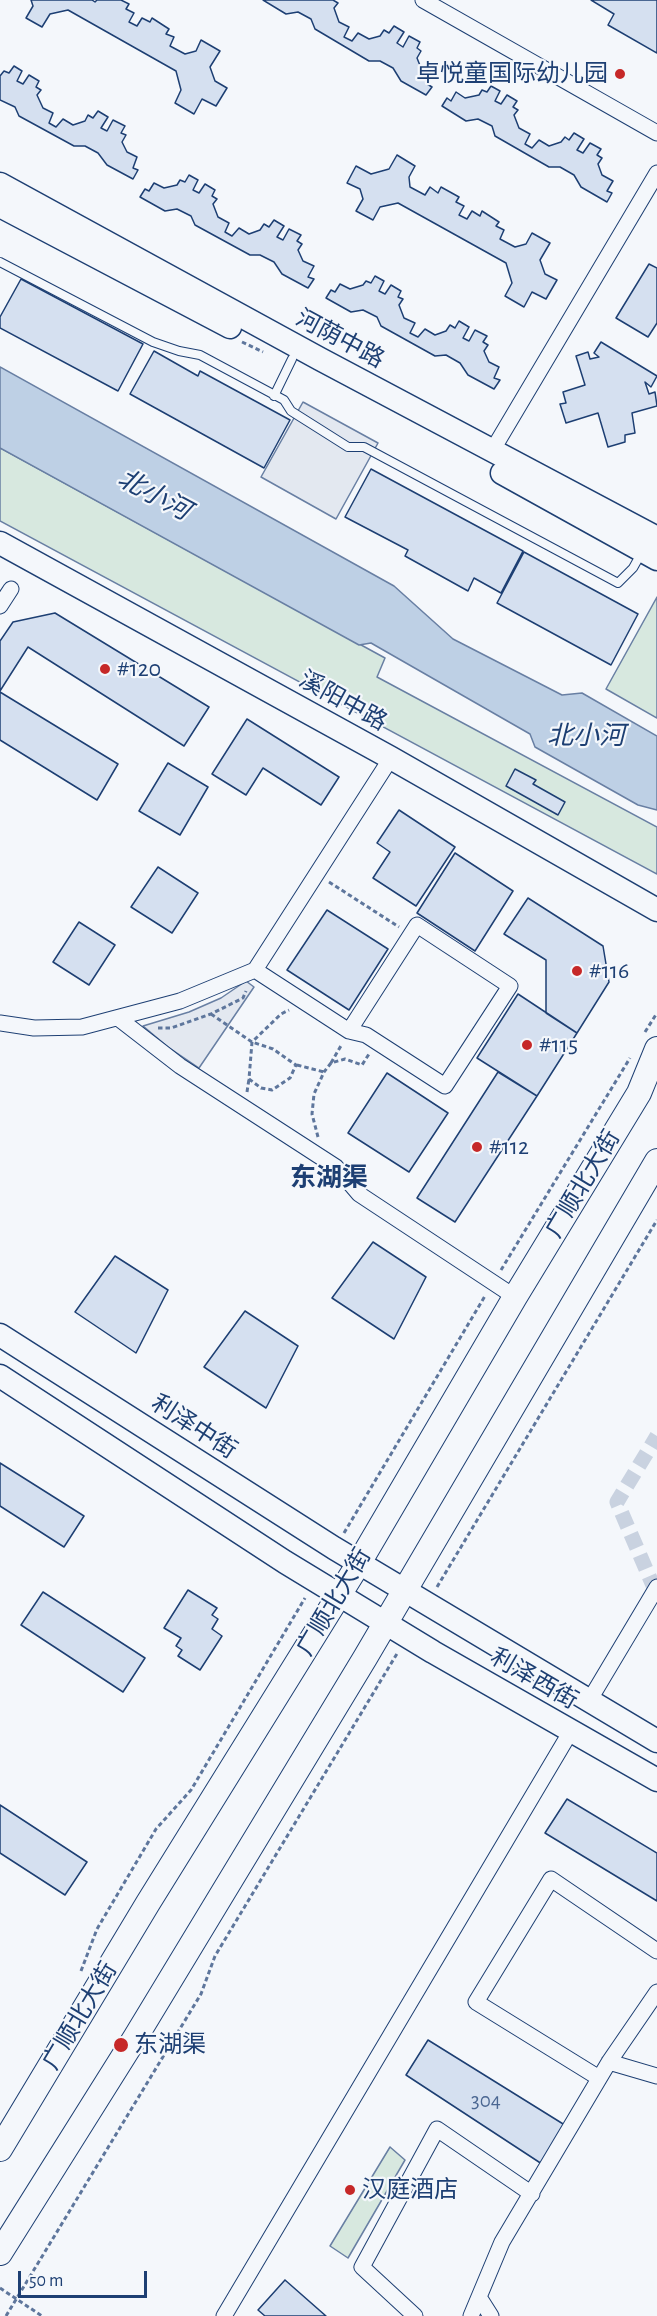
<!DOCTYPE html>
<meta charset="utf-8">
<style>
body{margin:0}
#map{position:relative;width:657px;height:2316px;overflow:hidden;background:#f4f7fb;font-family:"Alegreya Sans",sans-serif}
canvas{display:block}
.scale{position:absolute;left:18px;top:2271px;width:129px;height:27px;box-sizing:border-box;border:3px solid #1d3f73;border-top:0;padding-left:8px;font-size:18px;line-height:21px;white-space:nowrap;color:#1d3f73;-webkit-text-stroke:4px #f4f7fb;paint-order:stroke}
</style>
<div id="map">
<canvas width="657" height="2316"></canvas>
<div class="scale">50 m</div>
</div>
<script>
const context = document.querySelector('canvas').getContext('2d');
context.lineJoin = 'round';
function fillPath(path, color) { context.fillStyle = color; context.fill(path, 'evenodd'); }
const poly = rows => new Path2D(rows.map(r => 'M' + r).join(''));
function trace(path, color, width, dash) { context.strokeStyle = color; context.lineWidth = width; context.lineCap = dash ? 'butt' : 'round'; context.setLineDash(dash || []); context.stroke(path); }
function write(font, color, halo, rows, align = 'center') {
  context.font = font + ' "Alegreya Sans","Noto Sans SC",sans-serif'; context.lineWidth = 4.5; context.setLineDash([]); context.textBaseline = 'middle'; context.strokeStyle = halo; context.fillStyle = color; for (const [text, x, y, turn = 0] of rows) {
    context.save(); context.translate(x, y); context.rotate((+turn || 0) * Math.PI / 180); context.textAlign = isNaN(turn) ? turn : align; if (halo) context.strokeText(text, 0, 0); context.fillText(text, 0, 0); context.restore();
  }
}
const green = poly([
 [0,448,385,658,377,677,657,827,657,874,0,521,0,448],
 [657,597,657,718,606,689,657,597],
 [390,2147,405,2160,348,2258,330,2246,390,2147]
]);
const parking = poly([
 [303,402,378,443,336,519,261,477,303,402],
 [246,981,254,987,199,1068,168,1047,143,1026,189,1012,221,998,246,981]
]);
const water = poly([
 [0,367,394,586,453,639,562,695,582,693,657,736,657,810,638,805,535,747,530,734,371,643,359,645,0,448,0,367]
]);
const building = poly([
 [31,0,92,0,95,2,97,0,121,0,129,4,126,9,134,13,129,22,137,26,142,18,150,22,152,18,169,29,166,34,174,37,170,46,185,54,196,51,201,40,220,51,210,67,215,81,227,88,216,106,202,99,194,114,175,103,181,90,176,71,68,10,50,14,42,27,26,18,33,6,31,0],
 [263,0,333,0,338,3,334,8,339,22,349,27,344,37,352,41,358,33,369,39,380,36,384,30,389,33,394,26,404,32,397,43,403,47,409,36,420,42,417,48,421,51,417,58,421,68,432,74,427,84,432,87,426,95,401,81,393,68,380,61,369,61,315,29,311,19,298,12,286,14,263,0],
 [591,0,657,0,657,53,608,25,614,14,591,0],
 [14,66,22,71,17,81,23,84,29,75,39,81,36,87,41,90,37,95,43,108,53,113,49,123,56,127,63,119,73,125,85,121,88,115,93,118,98,111,108,117,101,128,107,131,113,120,125,126,121,133,126,135,122,142,127,152,137,157,133,168,138,170,133,179,107,165,98,153,85,146,74,146,19,116,15,107,0,100,0,76,4,71,9,73,14,66],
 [491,86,500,91,495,101,501,104,507,95,517,101,513,107,518,110,514,115,519,128,530,134,525,144,532,148,539,140,549,146,561,142,565,137,569,140,574,133,584,139,577,150,583,153,590,143,601,149,597,155,602,158,598,164,602,175,613,181,607,191,612,193,607,202,581,187,574,175,560,167,549,167,495,136,492,126,478,119,466,121,442,106,447,98,451,101,456,92,465,98,479,95,482,90,487,92,491,86],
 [397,155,415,166,409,177,410,187,425,195,430,187,438,193,441,187,459,197,456,202,464,206,459,215,467,219,472,211,480,216,482,211,499,222,496,226,504,230,500,239,515,247,526,244,532,233,550,243,540,260,545,274,557,280,546,299,532,292,524,307,505,296,512,283,506,263,398,203,380,207,373,220,356,211,363,199,360,189,347,183,356,166,371,174,389,169,397,155],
 [189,175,198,180,193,190,199,193,205,184,215,190,212,196,217,199,213,204,218,217,229,223,225,232,232,236,239,228,249,234,260,230,264,224,269,227,274,220,284,226,277,237,283,240,289,229,301,235,297,241,302,244,298,250,303,261,314,266,308,277,314,279,308,288,282,274,274,262,260,255,250,255,195,225,191,216,177,209,165,211,140,197,145,189,149,191,154,183,164,188,177,185,180,180,185,182,189,175],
 [649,264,657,268,657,323,648,337,616,318,649,264],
 [375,276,384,281,379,291,385,294,391,285,401,291,398,297,403,299,399,305,404,318,415,323,410,333,418,337,425,329,435,335,446,331,450,325,455,328,459,321,469,327,463,338,469,341,475,330,487,336,483,342,488,345,484,351,489,362,499,367,494,378,500,380,494,389,468,375,460,363,446,355,435,356,381,326,377,317,363,310,351,312,326,298,331,290,335,292,340,284,350,289,363,285,366,281,371,283,375,276],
 [21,279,143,344,118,391,0,328,0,317,21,279],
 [601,342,657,376,651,387,645,382,649,394,655,392,657,406,632,413,635,433,625,435,625,442,608,447,598,413,566,423,560,404,566,403,563,392,585,385,576,356,588,352,590,359,599,357,594,353,601,342],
 [154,351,198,376,200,371,290,420,264,468,130,394,154,351],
 [371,469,523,551,501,593,474,578,468,591,405,556,408,550,345,517,371,469],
 [524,552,638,614,611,665,497,603,524,552],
 [55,613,209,707,184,746,28,647,0,691,0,641,13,622,55,613],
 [0,692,118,764,97,800,0,740,0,692],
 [247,719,339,777,321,805,263,768,246,795,212,774,247,719],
 [168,763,208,787,180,835,139,811,168,763],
 [515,769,536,780,533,784,565,802,558,815,506,786,515,769],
 [399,810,455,847,416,906,373,878,390,852,377,843,399,810],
 [455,853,513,891,475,951,417,913,455,853],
 [158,867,198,893,172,933,131,907,158,867],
 [528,898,603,946,609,982,577,1033,546,1013,546,960,504,934,528,898],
 [327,910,388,949,349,1010,287,970,327,910],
 [79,922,115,945,89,985,53,962,79,922],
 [518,994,577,1033,537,1096,477,1058,518,994],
 [498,1072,537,1096,455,1222,417,1198,498,1072],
 [387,1073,448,1113,409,1172,348,1133,387,1073],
 [373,1242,426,1277,394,1339,332,1298,373,1242],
 [115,1256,168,1290,136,1353,75,1312,115,1256],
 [245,1311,298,1346,266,1408,204,1367,245,1311],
 [0,1463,84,1516,64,1547,0,1506,0,1463],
 [188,1590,217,1608,212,1615,218,1619,212,1629,222,1636,200,1670,178,1656,182,1650,176,1646,181,1638,164,1628,188,1590],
 [43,1592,145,1658,123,1692,21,1625,43,1592],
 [567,1799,657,1853,657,1901,545,1833,567,1799],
 [0,1805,87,1862,65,1895,0,1853,0,1805],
 [428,2040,568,2127,545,2166,406,2075,428,2040],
 [285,2280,326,2316,265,2316,258,2310,285,2280]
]);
const streetTunnel = poly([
 [655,1590,617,1502,657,1436]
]);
const path = poly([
 [242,342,263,352],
 [329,882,399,927],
 [211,1014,252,1042,273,1049,296,1065,290,1078,272,1090,261,1088,249,1079,252,1042,281,1014,289,1010],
 [158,1028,171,1028,211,1014,243,998,246,991],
 [645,1032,657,1013],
 [331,1063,342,1044],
 [297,1065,324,1072],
 [247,1092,249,1079],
 [318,1137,312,1114,314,1094,324,1072,331,1063,345,1059,362,1065,369,1054],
 [501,1270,630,1058],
 [344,1533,485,1296],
 [437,1587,657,1220],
 [81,1971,97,1929,156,1829,191,1790,305,1598],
 [0,2288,42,2316],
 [6,2316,201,1994,215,1956,398,1652]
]);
const lane = poly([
 [0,262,153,342,179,351,200,355,284,400,291,411,348,447,364,447,618,583,633,568,642,552],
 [274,396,292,359]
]);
const street = poly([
 [423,0,657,133],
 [492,451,657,173],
 [0,606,11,589],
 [255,970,349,1031,366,1035,445,1086,510,986,417,925,349,1031],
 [118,1018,180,1066,336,1167,359,1194,515,1297],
 [0,1023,34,1028,82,1027,180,1001,255,970,391,758],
 [589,1701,657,1587],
 [609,2062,657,2076],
 [599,2078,476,2002,551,1879,657,1951],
 [479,2297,491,2316],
 [224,2316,571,1731],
 [415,2316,362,2267,437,2129,532,2194],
 [471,2316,502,2242,609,2062,657,1992]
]);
const secondary = poly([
 [0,184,320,359,657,538],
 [0,206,230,327],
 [502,473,657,559],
 [0,543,391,758,657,910],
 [0,1335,334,1548,657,1741],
 [0,1376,285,1562,433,1652,657,1780]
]);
const primary = poly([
 [0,2149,148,1903,359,1563,515,1297,639,1093,657,1049],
 [0,2253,135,2038,365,1658,657,1161]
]);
const markers = [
 [620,74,6,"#c62828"],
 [105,669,6,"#c62828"],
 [577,971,6,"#c62828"],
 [527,1045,6,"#c62828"],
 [477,1147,6,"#c62828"],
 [121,2045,8,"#c62828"],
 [350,2190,6,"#c62828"]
];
const numberNames = [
 ["304",486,2101]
];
const poiNames = [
 ["卓悦童国际幼儿园",608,74,"right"],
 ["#120",117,669],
 ["#116",589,971],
 ["#115",539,1045],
 ["#112",489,1147],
 ["东湖渠",134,2045],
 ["汉庭酒店",362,2190]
];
const streetNames = [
 ["河荫中路",340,339,28],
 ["溪阳中路",343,701,29],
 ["广顺北大街",583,1184,-59],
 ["利泽中街",194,1427,33],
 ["广顺北大街",334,1602,-59],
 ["利泽西街",534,1679,30],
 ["广顺北大街",80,2016,-59]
];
const waterNames = [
 ["北小河",154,495,28],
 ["北小河",586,736]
];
const neighbourhoodNames = [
 ["东湖渠",329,1178]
];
fillPath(green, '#d7e8df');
trace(green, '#687fa3', 1.5);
fillPath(parking, '#e3e8f0');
trace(parking, '#687fa3', 1.5);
fillPath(water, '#bed0e5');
trace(water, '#687fa3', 1.5);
fillPath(building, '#d5e0f0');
trace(building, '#1d3f73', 1.5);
trace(streetTunnel, '#c9d2e0', 15, [15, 8]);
trace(lane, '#1d3f73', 10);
trace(street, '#1d3f73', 17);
trace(secondary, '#1d3f73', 25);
trace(primary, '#1d3f73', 26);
trace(path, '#5e769c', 3, [4.5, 3]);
trace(lane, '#f4f7fb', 8);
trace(street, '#f4f7fb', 15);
trace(secondary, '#f4f7fb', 22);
trace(primary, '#f4f7fb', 24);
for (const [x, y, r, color] of markers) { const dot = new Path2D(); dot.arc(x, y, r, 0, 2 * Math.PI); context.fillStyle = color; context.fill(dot); trace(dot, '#f4f7fb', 2); }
write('21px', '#4b6792', null, numberNames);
write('24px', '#1d3f73', '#f4f7fb', poiNames, 'left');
write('24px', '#1d3f73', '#f4f7fb', streetNames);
write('italic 26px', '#1d3f73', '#f4f7fb', waterNames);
write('bold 26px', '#1d3f73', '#f4f7fb', neighbourhoodNames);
</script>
